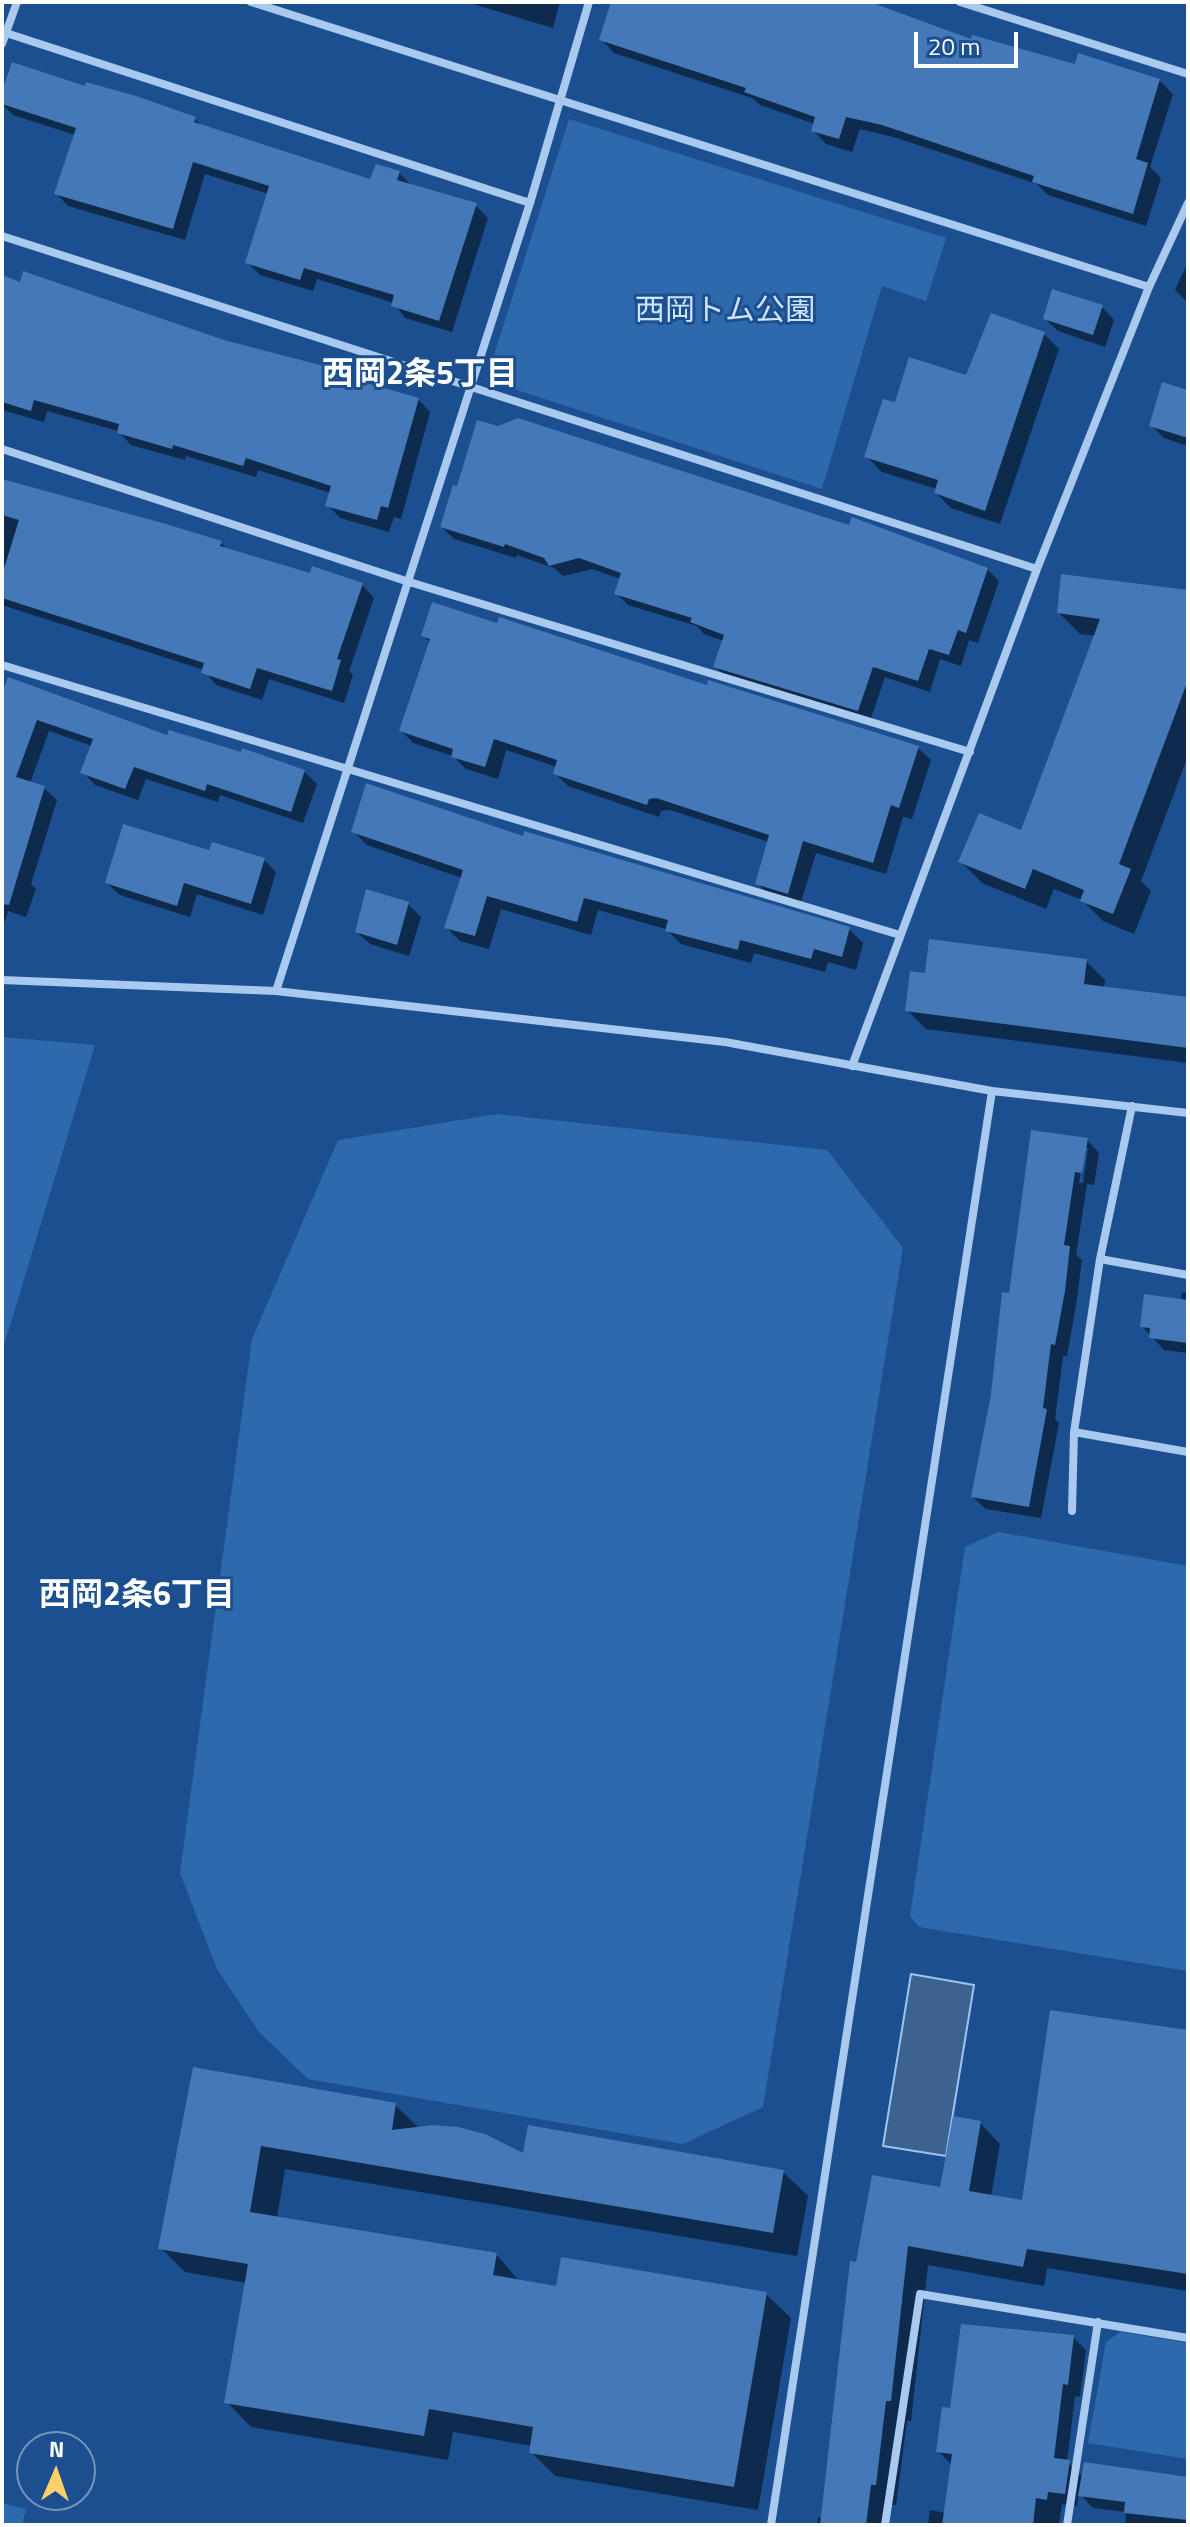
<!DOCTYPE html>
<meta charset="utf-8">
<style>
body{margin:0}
#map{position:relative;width:1190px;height:2527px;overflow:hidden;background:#1b4f8f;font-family:"Titillium Web",sans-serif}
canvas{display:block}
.frame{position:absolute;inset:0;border:4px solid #fff;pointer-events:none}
.north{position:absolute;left:16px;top:2431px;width:80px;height:80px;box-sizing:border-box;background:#1b4f8f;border:2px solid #7695bc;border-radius:50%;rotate:2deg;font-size:22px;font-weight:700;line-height:32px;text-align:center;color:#fff}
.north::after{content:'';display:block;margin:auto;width:28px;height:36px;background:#ffd166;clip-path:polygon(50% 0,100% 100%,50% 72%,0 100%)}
.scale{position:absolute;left:914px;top:32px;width:104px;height:36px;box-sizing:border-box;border:4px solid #fff;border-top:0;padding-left:10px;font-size:24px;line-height:28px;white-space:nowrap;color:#fff;-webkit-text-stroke:6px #1b4f8f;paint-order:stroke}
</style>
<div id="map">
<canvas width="1190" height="2527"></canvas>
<div class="frame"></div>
<div class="north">N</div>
<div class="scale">20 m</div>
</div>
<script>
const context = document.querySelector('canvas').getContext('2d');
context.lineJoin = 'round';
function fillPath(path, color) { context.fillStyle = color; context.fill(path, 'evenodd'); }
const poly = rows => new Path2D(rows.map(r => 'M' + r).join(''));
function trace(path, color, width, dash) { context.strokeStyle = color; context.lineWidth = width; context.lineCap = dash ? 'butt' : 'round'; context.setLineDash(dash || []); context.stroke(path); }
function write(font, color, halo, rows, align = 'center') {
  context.font = font + ' "Titillium Web","Noto Sans JP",sans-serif'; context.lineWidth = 6; context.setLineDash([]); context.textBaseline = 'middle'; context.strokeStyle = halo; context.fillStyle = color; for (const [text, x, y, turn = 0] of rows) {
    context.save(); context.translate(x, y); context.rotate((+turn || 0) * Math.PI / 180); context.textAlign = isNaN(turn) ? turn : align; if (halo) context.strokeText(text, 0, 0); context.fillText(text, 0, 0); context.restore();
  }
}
const green = poly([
 [569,119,946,238,926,301,882,286,822,489,486,380],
 [2,1037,95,1045,2,1352],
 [497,1114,827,1150,903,1248,763,2107,683,2144,308,2079,259,2032,217,1969,180,1873,252,1339,338,1140],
 [998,1532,1188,1566,1188,1971,919,1927,910,1916,965,1547],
 [1120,2332,1188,2343,1188,2459,1088,2443,1106,2342],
 [2,2503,26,2509,22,2525,2,2525]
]);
const water = poly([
 [911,1974,974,1985,946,2156,883,2146,911,1974]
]);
const shadow = poly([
 [466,2,560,2,553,28],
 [613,2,866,2,972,41,1076,67,1159,80,1173,94,1150,167,1161,178,1146,226,1048,195,1037,184,897,138,860,129,852,152,826,144,813,130,815,124,760,105,752,98,614,53,601,39],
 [86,88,195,119,203,127,371,182,399,173,413,187,475,205,488,218,452,332,405,318,394,303,317,279,313,291,260,275,247,262,269,194,205,174,185,240,68,206,56,193,75,135,13,115,2,104,2,97],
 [1188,262,1188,303,1175,290],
 [25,273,223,342,342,373,349,380,418,399,430,412,401,519,394,517,389,532,340,518,328,505,331,493,258,470,256,477,186,456,185,460,131,445,118,431,47,411,44,422,2,410,2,277,22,284],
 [1102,307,1114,320,1105,347,1058,331,1045,319],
 [1044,334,1059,349,1000,524,951,508,936,493,937,489,882,472,867,457,896,405,967,377],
 [1188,392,1188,446,1164,438,1151,425],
 [2,480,221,543,229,551,311,575,362,585,374,598,349,671,353,675,344,703,269,679,262,700,216,685,204,670,2,605],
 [442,527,987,569,999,581,978,643,969,640,961,666,940,659,930,692,885,677,870,721,727,678,715,666,724,641,704,634,697,626,628,605,616,593,621,579,592,569,563,576,554,568,517,555,516,558,454,539],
 [1188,592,1188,756,1141,881,1151,891,1134,934,1103,921,1082,900,1054,889,1046,909,982,883,961,862,1022,833,1096,636,1080,634,1059,613],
 [423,635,708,688,918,748,931,760,912,819,903,817,886,874,816,853,800,905,770,896,757,883,769,842,670,810,661,811,659,817,568,786,555,773,557,767,506,750,498,779,466,769,453,756,413,743,401,730,431,643],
 [2,698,304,771,317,784,303,823,220,795,218,802,146,779,138,800,95,785,83,772,92,746,49,731,30,783,44,788,57,800,31,884,36,889,26,917,8,911,5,921,2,920],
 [353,831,524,839,849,929,863,943,856,970,828,962,825,972,754,953,751,963,681,944,666,929,598,910,591,935,501,909,489,949,460,941,446,927,462,878,367,845],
 [210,852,264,860,276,872,263,915,197,894,190,917,120,895,107,883],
 [408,904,421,917,409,956,370,944,357,932],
 [1086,961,1105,980,1104,989,1188,999,1188,1063,926,1029,907,1010,927,975],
 [1087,1140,1099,1153,1094,1185,1087,1184,1076,1255,1082,1260,1076,1305,1067,1356,1063,1356,1055,1419,1059,1423,1041,1518,986,1509,973,1497,1010,1295],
 [1084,1148,1088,1148,1083,1183,1079,1183],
 [1182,1292,1188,1293,1188,1353,1164,1350,1142,1326,1181,1301],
 [1188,2032,1188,2291,1047,2268,1044,2286,928,2265,911,2421,907,2421,896,2505,891,2505,888,2525,817,2525,818,2517,823,2518,858,2264,942,2189,980,2123,1000,2144,991,2197,1023,2203],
 [194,2070,395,2105,419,2128,524,2156,783,2172,808,2196,797,2256,285,2169,277,2218,496,2254,520,2282,557,2288,766,2294,791,2318,758,2510,555,2476,531,2452,532,2446,453,2432,448,2460,251,2427,227,2402,247,2283,185,2272,161,2248],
 [1073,2337,1086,2350,1080,2397,1075,2396,1067,2462,1083,2477,1188,2478,1188,2525,1125,2525,1126,2512,1093,2508,1079,2493,1077,2506,1062,2504,1059,2525,928,2525,930,2510,946,2513,951,2464,938,2451,952,2410]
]);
const building = poly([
 [611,2,870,2,971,39,972,35,1075,64,1078,53,1160,79,1136,159,1148,163,1133,214,1032,182,1034,176,882,125,846,117,839,139,811,131,815,117,744,92,746,88,599,40],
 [12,62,85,86,86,82,136,96,196,117,194,122,370,179,376,164,400,171,397,180,477,203,439,321,391,306,394,295,304,268,300,280,245,263,269,186,193,162,173,229,54,194,76,128,2,104,2,91],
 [23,271,224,340,343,371,342,376,419,398,388,508,381,506,377,520,325,506,331,486,246,458,243,466,173,445,172,449,117,433,119,424,34,400,31,411,2,402,2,275,20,282],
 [1052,289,1103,305,1093,335,1043,319],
 [991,313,1045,332,985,511,934,493,938,480,864,457,883,399,895,402,909,357,966,375],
 [1162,382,1188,390,1188,438,1149,426],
 [518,418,849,525,852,517,988,568,966,633,958,630,949,655,929,649,918,681,873,667,858,711,713,667,724,635,690,622,692,618,614,594,621,573,579,558,549,566,544,558,505,544,504,547,440,527,453,485,457,486,477,420,498,426],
 [2,479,166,524,222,541,220,546,310,573,312,566,363,583,337,659,341,660,332,691,257,668,250,689,201,673,204,663,2,598,2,575,19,520,2,515],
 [1061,574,1188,590,1188,680,1119,864,1131,869,1113,914,1080,901,1084,890,1033,869,1025,889,958,862,979,813,1021,830,1100,619,1057,613],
 [432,602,497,623,499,617,707,685,708,680,919,746,899,808,891,805,873,863,803,841,788,894,755,884,769,835,656,798,649,799,647,805,553,774,557,760,494,739,485,767,451,757,453,749,399,731,430,639,421,636],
 [8,677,167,735,169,730,241,752,242,748,305,770,291,812,207,784,205,791,134,767,125,789,80,773,93,739,37,720,16,777,45,786,9,905,2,904,2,692],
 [366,783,523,836,524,831,850,927,842,957,814,949,811,959,740,940,738,950,665,931,668,920,584,898,577,922,487,896,475,936,444,928,463,870,351,832],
 [123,824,209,850,212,842,265,858,251,904,184,883,177,906,105,883],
 [366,889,409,902,397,945,355,932],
 [929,939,1087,959,1084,984,1188,997,1188,1048,905,1011,910,971,925,973],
 [1031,1130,1088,1138,1082,1173,1075,1172,1064,1245,1070,1246,1065,1291,1055,1345,1051,1344,1043,1408,1047,1409,1029,1507,971,1497,991,1394,1002,1292,1009,1293],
 [1144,1294,1188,1300,1188,1343,1149,1338,1150,1328,1140,1327],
 [1050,2010,1188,2030,1188,2274,1027,2249,1023,2267,908,2246,891,2401,886,2401,876,2485,871,2485,866,2525,820,2525,850,2261,856,2262,872,2175,940,2187,953,2116,981,2121,969,2191,1022,2200],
 [193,2067,396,2103,392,2130,433,2125,458,2127,485,2134,523,2153,528,2125,784,2170,773,2233,261,2146,250,2212,497,2253,493,2275,556,2286,561,2257,767,2292,734,2487,529,2453,533,2427,429,2409,424,2436,224,2403,248,2264,158,2249],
 [961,2324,1074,2335,1068,2385,1063,2384,1054,2458,1070,2460,1065,2494,1048,2492,1047,2500,1036,2498,1033,2525,942,2525,952,2454,936,2452,942,2407,950,2408],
 [1084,2462,1188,2477,1188,2520,1124,2513,1125,2502,1078,2496]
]);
const street = poly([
 [251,2,1149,287],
 [960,2,1188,74],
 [6,33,530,203],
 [2,44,17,2],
 [2,236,1037,569],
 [2,449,406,581,970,752],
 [2,665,900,935],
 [2,980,276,991,725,1042,992,1091,1188,1113],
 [276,991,530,203,589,2],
 [852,1066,1037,569,1149,287,1188,203],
 [1100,1259,1188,1275],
 [1074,1432,1188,1452],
 [1072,1511,1074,1432,1100,1259,1132,1106],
 [771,2525,992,1091],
 [885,2525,920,2294,1188,2338],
 [1067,2525,1098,2322]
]);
const parkNames = [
 ["西岡トム公園",725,313]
];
const neighbourhoodNames = [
 ["西岡2条5丁目",420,376],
 ["西岡2条6丁目",137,1597]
];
fillPath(green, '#2e69ad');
fillPath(water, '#3c6290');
trace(water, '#9cc4f0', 2);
fillPath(shadow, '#0007');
fillPath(building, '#4478b7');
trace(street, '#a9c9ee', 8);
write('30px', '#cfe3fa', '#1b4f8f', parkNames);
write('bold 32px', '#fff', '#1b4f8f', neighbourhoodNames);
</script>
